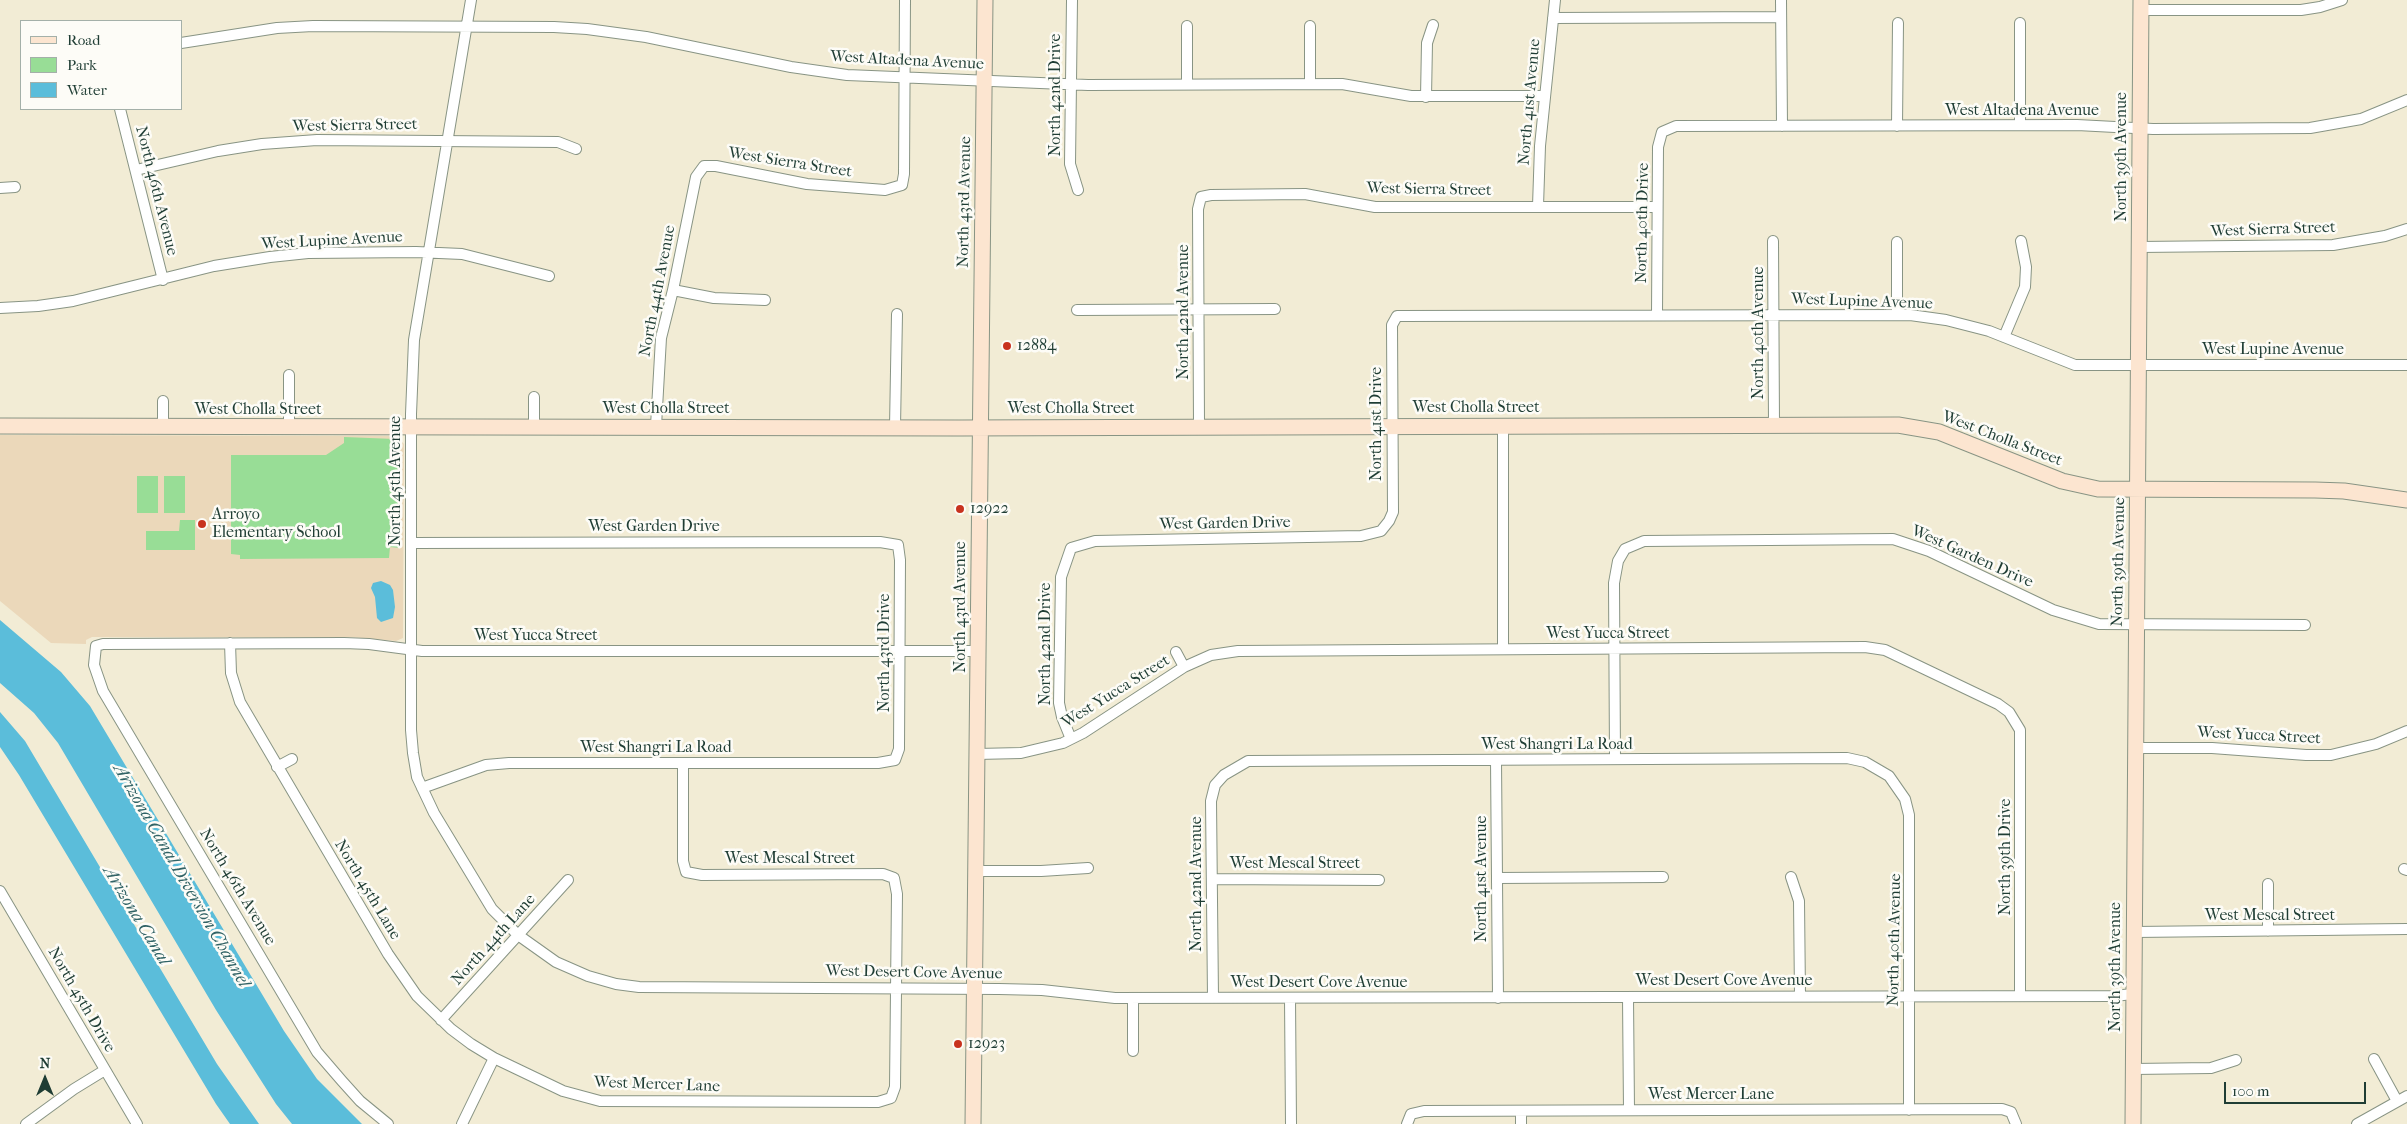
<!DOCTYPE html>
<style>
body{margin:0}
#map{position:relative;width:2407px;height:1124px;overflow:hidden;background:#f2ecd5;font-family:"IM FELL French Canon",serif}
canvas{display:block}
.legend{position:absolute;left:20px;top:20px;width:162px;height:90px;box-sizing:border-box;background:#fdfcf7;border:1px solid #a4b0a9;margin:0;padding:6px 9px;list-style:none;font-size:15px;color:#1f3d34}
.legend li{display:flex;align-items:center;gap:10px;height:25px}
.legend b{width:25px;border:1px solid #a4b0a9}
.north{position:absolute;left:20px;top:1054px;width:50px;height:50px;-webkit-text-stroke:4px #fdfcf7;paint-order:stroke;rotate:0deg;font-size:14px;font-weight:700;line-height:20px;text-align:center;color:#1f3d34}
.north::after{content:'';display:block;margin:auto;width:18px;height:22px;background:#1f3d34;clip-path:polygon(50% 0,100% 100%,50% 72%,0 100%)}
.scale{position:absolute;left:2224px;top:1082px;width:142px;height:22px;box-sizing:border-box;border:2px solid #1f3d34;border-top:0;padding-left:6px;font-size:15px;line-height:18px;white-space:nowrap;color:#1f3d34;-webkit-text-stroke:4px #fdfcf7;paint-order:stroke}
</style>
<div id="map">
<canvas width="2407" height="1124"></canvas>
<ul class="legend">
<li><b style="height:6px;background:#fce5d0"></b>Road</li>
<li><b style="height:14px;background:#98dd96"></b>Park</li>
<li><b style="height:14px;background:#5bbdda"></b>Water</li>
</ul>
<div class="north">N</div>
<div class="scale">100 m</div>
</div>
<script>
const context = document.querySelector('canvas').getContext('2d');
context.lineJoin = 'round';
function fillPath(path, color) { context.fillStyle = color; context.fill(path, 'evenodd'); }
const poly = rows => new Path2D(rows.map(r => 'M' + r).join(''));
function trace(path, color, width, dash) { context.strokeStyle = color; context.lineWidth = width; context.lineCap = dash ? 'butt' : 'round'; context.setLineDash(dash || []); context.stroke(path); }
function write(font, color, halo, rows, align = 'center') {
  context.font = font + ' "IM FELL French Canon",serif'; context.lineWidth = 5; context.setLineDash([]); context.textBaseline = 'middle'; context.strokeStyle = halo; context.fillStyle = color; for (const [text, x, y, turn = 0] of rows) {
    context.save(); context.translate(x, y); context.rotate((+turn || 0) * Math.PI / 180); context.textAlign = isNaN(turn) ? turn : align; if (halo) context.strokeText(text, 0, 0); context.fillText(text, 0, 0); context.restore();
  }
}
const built = poly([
 [0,435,397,436,404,444,403,638,396,641,351,637,92,637,86,640,86,644,51,643,0,601]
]);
const green = poly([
 [344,437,395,439,400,443,400,548,390,547,389,558,240,559,240,555,231,554,231,455,326,455,344,443],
 [137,476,158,476,158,513,137,513],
 [164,476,185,476,185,513,164,513],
 [180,520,195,520,195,550,146,550,146,531,179,531]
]);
const water = poly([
 [381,581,390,585,393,590,395,607,393,618,381,622,377,618,375,597,371,588,373,583],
 [0,620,61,672,90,706,284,1031,317,1079,362,1124,292,1124,276,1104,216,1010,58,743,34,713,0,683],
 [0,712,25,741,217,1064,259,1124,230,1124,216,1104,19,775,0,747]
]);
const street = poly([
 [471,0,414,340,411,414,411,730,413,753,417,777,434,813,492,909,518,935,556,962,588,976,616,984,639,987,999,989,1042,990,1115,998,2115,996,2132,994],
 [1072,0,1070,164,1078,190],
 [1781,0,1782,126],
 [2141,10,2301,10,2320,7,2342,0],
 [1553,18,1781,17],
 [2020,23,2020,125],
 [1187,26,1187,84],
 [181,43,277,28,313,26,554,27,587,29,646,37,791,67,847,75,1088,85,1342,84,1411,96,1545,96],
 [1310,84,1310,26],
 [1426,97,1427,43,1433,25],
 [120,109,163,280],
 [1897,126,1898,23],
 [136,170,218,151,262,144,317,140,558,142,576,149],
 [0,188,15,187],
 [1538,206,1540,146,1555,0],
 [1773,241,1774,425],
 [1897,242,1897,315],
 [2139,247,2333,245,2385,236,2407,229],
 [673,290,714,298,765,300],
 [0,308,38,306,73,301,214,266,270,257,308,253,416,252,462,254,549,276],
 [1077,310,1275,309],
 [1657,315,1658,147,1662,132,1676,126,2077,125,2153,129,2310,128,2361,119,2407,100],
 [2004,337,2025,287,2026,267,2021,241],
 [289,375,289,427],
 [534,426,534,397],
 [656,426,661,338,673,290,696,177,704,166,716,166,807,184,885,190,902,185,904,174,905,0],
 [1199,426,1198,209,1201,197,1211,195,1305,194,1375,207,1657,207],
 [163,427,163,401],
 [895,427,897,314],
 [411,543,880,542,898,545,900,560,899,749,895,760,878,763,509,763,486,765,422,788],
 [230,643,231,673,240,702,388,954,417,996,451,1029,471,1044,494,1058,563,1091,600,1101,878,1102,891,1098,895,1087,897,894,894,878,883,874,702,875,686,872,683,861,683,763],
 [1503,649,1503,426],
 [1176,652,1184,667],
 [1071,739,1062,717,1059,703,1061,577,1071,548,1095,541,1361,536,1381,531,1389,521,1393,512,1392,325,1397,316,1910,315,1946,320,1989,331,2075,365,2407,365],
 [2135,748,2212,748,2306,755,2331,755,2376,744,2407,731],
 [977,754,1021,753,1063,743,1083,733,1184,667,1211,655,1238,651,1865,647,1885,650,1998,704,2009,712,2020,730,2020,996],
 [1615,759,1614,583,1618,561,1625,549,1644,541,1893,539,1929,551,2053,610,2099,624,2305,625],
 [1496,760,1498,998],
 [277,767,292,759],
 [2404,869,2407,870],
 [975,871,1041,871,1088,868],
 [1791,877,1799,901,1800,996],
 [1497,878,1663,877],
 [1212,879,1379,880],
 [0,891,137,1124],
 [2268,931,2268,884],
 [2134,932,2407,929],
 [1628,997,1629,1110],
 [1133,998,1133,1051],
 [1213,998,1211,801,1215,785,1224,775,1248,761,1847,758,1865,762,1889,776,1905,799,1909,815,1909,1110],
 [1290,998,1291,1124],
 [441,1020,568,880],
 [2374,1059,2397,1101],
 [2133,1069,2211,1068,2236,1060],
 [26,1124,74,1089,105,1070],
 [388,1124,360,1101,342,1081,317,1052,301,1025,103,691,94,665,96,646,103,644,344,643,369,644,422,651,978,651],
 [462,1124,494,1058],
 [1407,1124,1411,1114,1424,1111,2002,1109,2011,1112,2016,1124],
 [1521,1124,1521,1111],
 [2357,1124,2407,1096]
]);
const secondary = poly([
 [0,426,959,428,1898,425,1939,432,2062,481,2098,489,2315,490,2344,491,2407,500],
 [973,1124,985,0],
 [2133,1124,2141,0]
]);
const markers = [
 [1007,346,5,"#c8321e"],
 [960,509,5,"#c8321e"],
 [202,524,5,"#c8321e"],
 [958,1044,5,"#c8321e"]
];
const streetNames = [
 ["West Altadena Avenue",907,61,3],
 ["North 42nd Drive",1056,95,-90],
 ["North 41st Avenue",1530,102,-85],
 ["West Altadena Avenue",2022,111],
 ["West Sierra Street",355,126,-1],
 ["North 39th Avenue",2122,157,-90],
 ["West Sierra Street",790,163,9],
 ["West Sierra Street",1429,190,1],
 ["North 46th Avenue",156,191,76],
 ["North 43rd Avenue",965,202,-89],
 ["North 40th Drive",1643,223,-89],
 ["West Sierra Street",2273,230,-2],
 ["West Lupine Avenue",332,241,-3],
 ["North 44th Avenue",658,291,-79],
 ["West Lupine Avenue",1862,302,2],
 ["North 42nd Avenue",1184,312,-90],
 ["North 40th Avenue",1759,333,-90],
 ["West Lupine Avenue",2273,350],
 ["West Cholla Street",1476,408],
 ["West Cholla Street",666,409],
 ["West Cholla Street",1071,409],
 ["West Cholla Street",258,410],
 ["North 41st Drive",1377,424,-90],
 ["West Cholla Street",2002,439,21],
 ["North 45th Avenue",396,481,-90],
 ["West Garden Drive",1225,524,-1],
 ["West Garden Drive",654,527],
 ["West Garden Drive",1972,557,24],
 ["North 39th Avenue",2119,562,-89],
 ["North 43rd Avenue",961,607,-90],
 ["West Yucca Street",1608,634],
 ["West Yucca Street",536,636],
 ["North 42nd Drive",1046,644,-90],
 ["North 43rd Drive",885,653,-90],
 ["West Yucca Street",1116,692,-32],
 ["West Yucca Street",2259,736,3],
 ["West Shangri La Road",1557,745],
 ["West Shangri La Road",656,748],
 ["North 39th Drive",2006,857,-90],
 ["West Mescal Street",790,859],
 ["West Mescal Street",1295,864],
 ["North 41st Avenue",1482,879,-90],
 ["North 42nd Avenue",1197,884,-90],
 ["North 46th Avenue",237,887,59],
 ["North 45th Lane",367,890,59],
 ["West Mescal Street",2270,916],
 ["North 44th Lane",494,940,-48],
 ["North 40th Avenue",1895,940,-89],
 ["North 39th Avenue",2116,967,-90],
 ["West Desert Cove Avenue",914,973,1],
 ["West Desert Cove Avenue",1724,981],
 ["West Desert Cove Avenue",1319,983],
 ["North 45th Drive",81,1000,60],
 ["West Mercer Lane",657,1085,2],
 ["West Mercer Lane",1711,1095]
];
const poiNames = [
 ["12884",1017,346],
 ["12922",970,509],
 ["Arroyo",212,515],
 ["Elementary School",212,533],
 ["12923",968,1044]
];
const waterNames = [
 ["Arizona Canal Diversion Channel",181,876,60],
 ["Arizona Canal",136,916,59]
];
fillPath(built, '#ebd8ba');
fillPath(green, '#98dd96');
fillPath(water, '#5bbdda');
trace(street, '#889484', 12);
trace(secondary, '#889484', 17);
trace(street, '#fff', 10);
trace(secondary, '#fce5d0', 15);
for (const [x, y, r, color] of markers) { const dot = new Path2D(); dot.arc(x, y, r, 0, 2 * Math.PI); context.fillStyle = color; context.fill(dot); trace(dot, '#fdfcf7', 2); }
write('16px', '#1f3d34', '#fdfcf7', streetNames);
write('16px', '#1f3d34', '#fdfcf7', poiNames, 'left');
write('italic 18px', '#316366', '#fdfcf7', waterNames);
</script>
